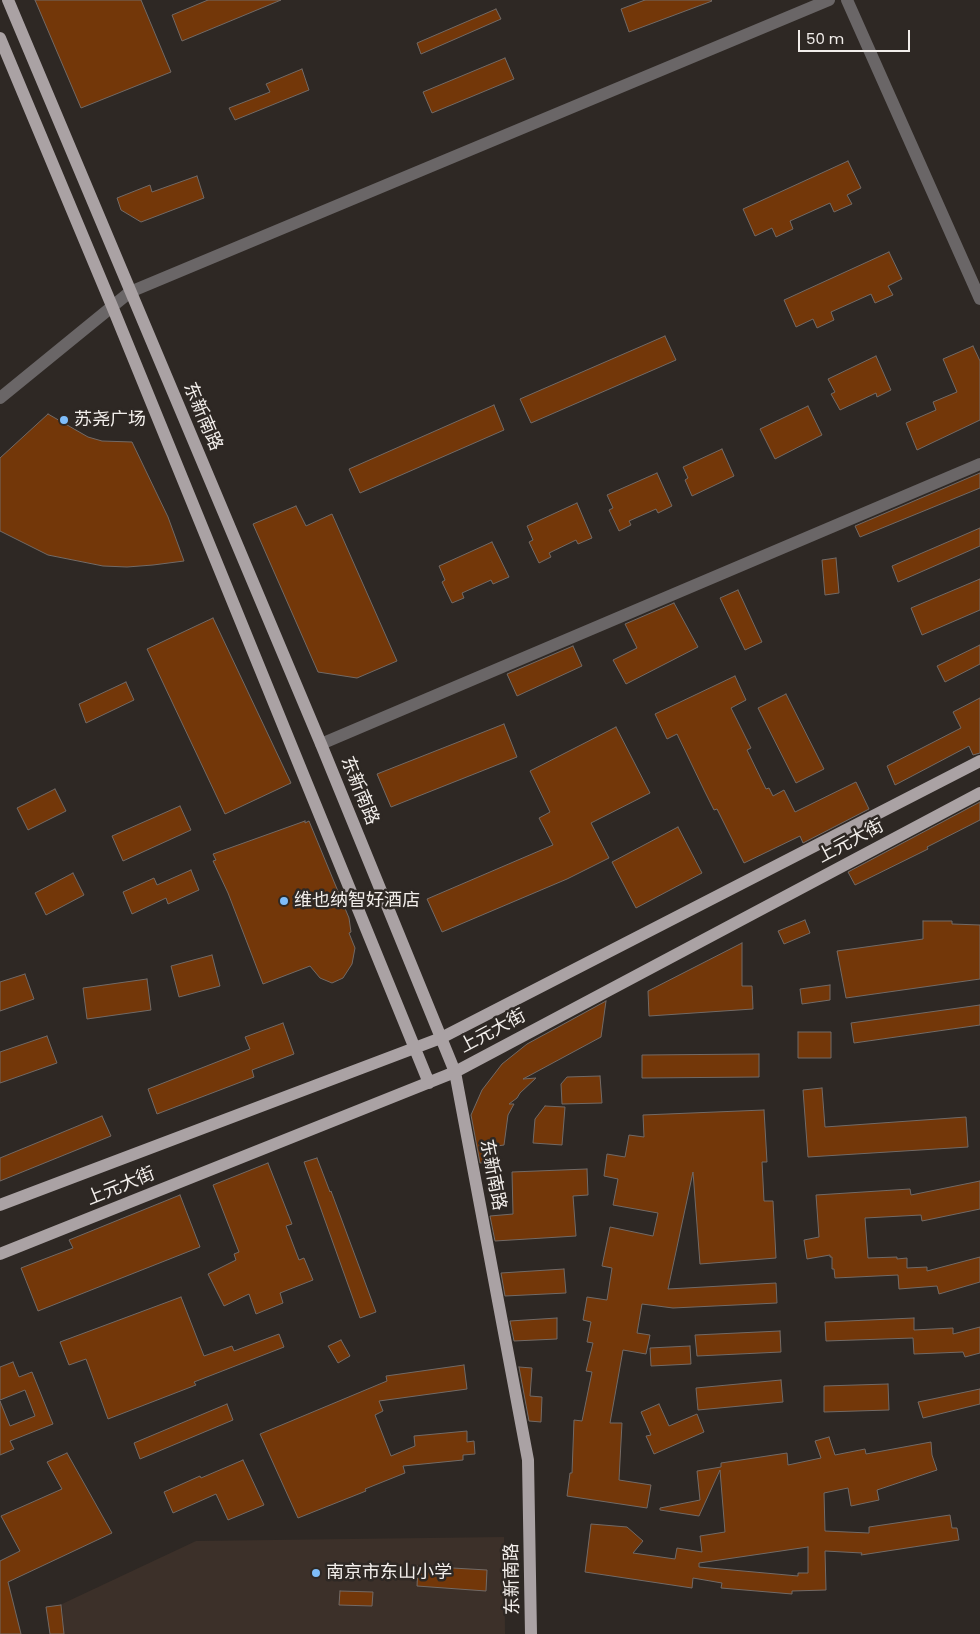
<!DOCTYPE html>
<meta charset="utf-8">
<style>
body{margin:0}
#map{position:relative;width:980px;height:1634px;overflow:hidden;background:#2e2824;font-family:Poppins,sans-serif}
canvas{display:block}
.scale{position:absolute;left:798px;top:30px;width:112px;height:22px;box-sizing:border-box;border:2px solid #f2eeeb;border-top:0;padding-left:6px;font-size:15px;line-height:18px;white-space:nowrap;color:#f2eeeb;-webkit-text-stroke:4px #2e2824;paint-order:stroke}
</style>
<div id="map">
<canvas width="980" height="1634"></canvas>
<div class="scale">50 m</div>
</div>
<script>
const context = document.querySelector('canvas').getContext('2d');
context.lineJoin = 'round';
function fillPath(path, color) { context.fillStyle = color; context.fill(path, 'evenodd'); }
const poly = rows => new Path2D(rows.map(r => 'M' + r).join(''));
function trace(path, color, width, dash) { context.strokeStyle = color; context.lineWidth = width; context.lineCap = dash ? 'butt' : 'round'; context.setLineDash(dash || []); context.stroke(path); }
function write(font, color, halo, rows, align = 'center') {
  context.font = font + ' Poppins,"Noto Sans SC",sans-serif'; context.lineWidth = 5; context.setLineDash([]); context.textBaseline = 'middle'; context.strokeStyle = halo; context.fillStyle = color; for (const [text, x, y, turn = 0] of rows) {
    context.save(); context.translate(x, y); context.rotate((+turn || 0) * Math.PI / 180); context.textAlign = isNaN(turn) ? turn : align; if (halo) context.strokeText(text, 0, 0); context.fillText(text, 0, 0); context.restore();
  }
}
const built = poly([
 [504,1537,505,1634,64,1634,62,1604,196,1541]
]);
const building = poly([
 [35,0,141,0,171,72,81,108,35,0],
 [208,0,281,0,182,41,172,15,208,0],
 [645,0,711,0,712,1,629,32,621,9,645,0],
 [496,9,501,19,421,54,417,43,496,9],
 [505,58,514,79,432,113,423,92,505,58],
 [302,69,309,90,235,120,229,108,270,92,266,84,302,69],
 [848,161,861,188,847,195,852,204,834,212,830,203,790,221,793,229,776,237,772,228,755,236,743,209,848,161],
 [197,176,204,198,141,222,121,210,117,198,150,185,152,192,197,176],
 [889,252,902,279,888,286,893,295,875,303,871,294,831,312,834,320,817,328,813,319,796,327,784,300,889,252],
 [665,336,676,360,531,423,520,399,665,336],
 [973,346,980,361,980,420,917,450,906,423,936,410,933,402,957,392,943,359,973,346],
 [876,356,891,390,877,397,876,393,840,410,831,394,835,392,828,379,876,356],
 [494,405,504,430,360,493,349,469,494,405],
 [808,406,822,435,775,459,760,429,808,406],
 [48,414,88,437,102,441,132,442,168,517,184,561,153,565,127,567,103,566,48,555,0,531,0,458,48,414],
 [722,449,734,476,692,496,685,480,688,478,683,467,722,449],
 [657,473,672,506,658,513,656,509,629,521,631,525,619,531,609,510,613,508,607,495,657,473],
 [980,473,980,488,860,537,855,526,980,473],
 [577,503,592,538,578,544,576,540,549,553,551,557,539,563,529,542,533,540,527,526,577,503],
 [296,506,306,526,332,514,397,661,357,678,318,672,253,524,296,506],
 [980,528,980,546,898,582,892,566,980,528],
 [492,542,509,577,493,584,491,580,462,593,464,598,452,603,442,582,445,580,439,566,492,542],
 [836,558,839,593,825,595,822,560,836,558],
 [980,579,980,610,922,635,911,608,980,579],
 [738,590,762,642,745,650,720,598,738,590],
 [674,603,698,647,626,684,613,660,637,648,625,624,674,603],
 [213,618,291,783,225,814,147,649,213,618],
 [980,645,980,664,945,682,937,666,980,645],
 [573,646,582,666,517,696,507,674,573,646],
 [735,676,746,700,731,708,751,748,747,750,766,789,769,788,773,796,784,790,795,812,856,782,869,809,803,843,800,836,744,863,717,809,714,810,704,790,677,734,667,739,655,714,735,676],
 [126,682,134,700,86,723,79,704,126,682],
 [786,694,824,769,796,783,758,708,786,694],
 [980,698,980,753,973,755,969,746,895,785,887,766,961,728,953,712,980,698],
 [504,724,517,757,391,807,377,774,504,724],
 [616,727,650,793,591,823,609,858,567,879,442,932,427,899,553,845,539,818,550,812,530,771,616,727],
 [55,789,66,811,28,830,17,808,55,789],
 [980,802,980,820,927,847,928,849,855,885,848,872,980,802],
 [180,806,191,830,123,861,112,836,180,806],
 [305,821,305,823,309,821,349,918,351,932,349,933,355,948,352,964,343,978,332,983,320,978,310,966,263,984,228,893,213,861,216,860,213,854,305,821],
 [678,827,702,873,636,908,612,862,678,827],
 [191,870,199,890,168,904,166,898,132,914,123,892,154,878,157,885,191,870],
 [73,873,84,895,46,915,35,893,73,873],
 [805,920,810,933,784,944,778,931,805,920],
 [923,921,952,921,952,924,980,925,980,979,846,998,837,951,923,939,923,921],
 [742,943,742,986,752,986,753,1009,649,1016,648,991,742,943],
 [212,955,220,986,179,997,171,966,212,955],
 [25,974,34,999,0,1011,0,982,25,974],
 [147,979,151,1010,87,1019,83,988,147,979],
 [830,985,830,1000,802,1004,800,989,830,985],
 [606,1001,601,1037,523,1079,536,1078,520,1093,517,1098,509,1104,514,1104,508,1115,504,1145,497,1146,499,1161,480,1163,471,1115,482,1090,502,1064,527,1044,606,1001],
 [980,1005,980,1025,854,1043,851,1023,980,1005],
 [283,1023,294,1054,252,1070,254,1077,157,1114,148,1089,250,1049,245,1037,283,1023],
 [798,1032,831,1032,831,1058,798,1058,798,1032],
 [47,1036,57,1063,0,1083,0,1052,47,1036],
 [759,1054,759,1077,642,1078,642,1055,759,1054],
 [600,1076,602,1103,562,1104,561,1084,567,1077,600,1076],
 [822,1088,825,1127,966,1117,968,1147,808,1157,803,1090,822,1088],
 [545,1106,565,1107,562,1145,533,1143,535,1119,545,1106],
 [764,1110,767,1162,762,1162,764,1201,773,1201,776,1258,700,1264,693,1172,668,1289,776,1283,777,1303,673,1308,642,1304,637,1333,650,1335,646,1354,623,1350,610,1423,622,1423,619,1480,651,1485,647,1508,567,1496,570,1473,572,1473,574,1420,582,1421,592,1372,586,1371,593,1343,587,1342,591,1322,583,1320,587,1297,607,1300,612,1268,602,1266,610,1227,653,1236,658,1213,613,1205,618,1179,604,1176,607,1154,625,1157,629,1135,644,1137,643,1115,764,1110],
 [102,1116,111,1136,0,1181,0,1158,102,1116],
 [317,1158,330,1192,331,1191,376,1312,360,1318,304,1162,317,1158],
 [268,1163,292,1224,286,1226,299,1260,304,1258,313,1280,280,1293,283,1303,256,1314,249,1294,224,1306,208,1274,236,1260,234,1254,239,1252,213,1185,268,1163],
 [587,1169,588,1195,573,1196,576,1236,495,1241,490,1216,513,1214,512,1172,587,1169],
 [980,1181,980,1209,922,1221,921,1215,865,1218,868,1258,897,1257,897,1259,907,1258,907,1268,927,1267,927,1271,980,1257,980,1282,939,1294,937,1286,899,1289,898,1275,835,1278,834,1269,832,1269,832,1257,830,1257,830,1255,807,1259,804,1240,819,1237,816,1195,910,1189,911,1195,980,1181],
 [180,1195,200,1247,38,1311,21,1268,73,1248,69,1240,180,1195],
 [564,1269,566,1293,505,1296,501,1273,564,1269],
 [181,1297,204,1356,232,1346,234,1351,279,1334,284,1347,194,1382,196,1385,108,1419,86,1359,69,1365,60,1342,181,1297],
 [557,1318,557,1339,514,1341,510,1321,557,1318],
 [914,1318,914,1330,953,1328,953,1334,980,1327,980,1353,965,1357,963,1352,914,1354,913,1338,826,1341,825,1322,914,1318],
 [780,1331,781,1352,697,1356,695,1335,780,1331],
 [341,1340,350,1356,338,1363,328,1346,341,1340],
 [690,1346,691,1364,651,1366,650,1348,690,1346],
 [13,1362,19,1377,32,1372,53,1424,10,1441,14,1449,0,1455,0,1401,10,1426,35,1416,25,1390,0,1400,0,1367,13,1362],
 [464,1365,467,1389,379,1401,383,1411,375,1415,391,1456,415,1446,414,1436,467,1431,467,1442,474,1441,475,1454,463,1455,463,1460,403,1466,405,1473,365,1489,366,1491,298,1518,260,1434,387,1381,386,1376,464,1365],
 [519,1367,532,1368,530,1396,542,1397,541,1422,529,1421,519,1367],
 [781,1380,783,1402,698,1410,696,1388,781,1380],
 [888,1384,889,1410,824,1412,824,1386,888,1384],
 [980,1389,980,1404,923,1418,918,1402,980,1389],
 [227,1404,233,1420,140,1459,134,1443,227,1404],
 [659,1404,669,1426,697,1414,704,1432,654,1454,646,1436,651,1435,641,1412,659,1404],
 [829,1437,835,1455,865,1449,866,1454,931,1442,932,1455,937,1470,877,1490,879,1500,851,1506,848,1488,824,1493,825,1531,869,1533,869,1527,950,1515,952,1528,957,1528,959,1540,861,1555,862,1553,825,1551,826,1590,792,1591,792,1594,721,1588,722,1583,693,1578,692,1588,585,1572,591,1524,627,1527,643,1541,633,1553,675,1559,677,1548,702,1552,700,1536,725,1532,720,1470,699,1516,660,1510,660,1508,700,1500,697,1471,721,1467,721,1463,787,1453,788,1465,821,1458,815,1441,829,1437],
 [808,1547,808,1573,798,1573,798,1576,699,1567,699,1563,808,1547],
 [67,1453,112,1533,8,1582,21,1634,0,1634,0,1561,20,1551,1,1516,62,1489,47,1462,67,1453],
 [243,1460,264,1505,228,1520,216,1494,173,1513,164,1492,200,1476,201,1478,243,1460],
 [418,1566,487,1570,486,1591,417,1586,418,1566],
 [340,1591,373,1592,372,1606,339,1605,340,1591],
 [61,1605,64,1634,50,1634,46,1607,61,1605]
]);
const minor = poly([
 [847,0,980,299],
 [0,398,130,292,829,0],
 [321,744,980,464]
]);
const major = poly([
 [8,0,321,744,455,1072,528,1460,531,1634],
 [0,38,112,306,429,1083],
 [0,1205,441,1038,980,761],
 [0,1254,455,1072,980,793]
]);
const markers = [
 [64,420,5,"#7fbdfa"],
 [284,901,5,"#7fbdfa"],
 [316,1573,5,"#7fbdfa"]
];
const streetNames = [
 ["东新南路",202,417,67],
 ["东新南路",359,791,68],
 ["上元大街",851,842,-28],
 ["上元大街",493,1032,-28],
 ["东新南路",492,1175,79],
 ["上元大街",121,1187,-22],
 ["东新南路",513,1579,-91]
];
const poiNames = [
 ["苏尧广场",74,420],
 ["维也纳智好酒店",294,901],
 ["南京市东山小学",326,1573]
];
fillPath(built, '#3c3029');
fillPath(building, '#733709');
trace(building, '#726a66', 1);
trace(minor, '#6a6667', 12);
trace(major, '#aaa2a4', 12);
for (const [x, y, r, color] of markers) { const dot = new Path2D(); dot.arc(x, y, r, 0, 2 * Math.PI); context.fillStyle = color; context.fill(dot); trace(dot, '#2e2824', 2); }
write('18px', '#f2eeeb', '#2e2824', streetNames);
write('18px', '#f2eeeb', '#2e2824', poiNames, 'left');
</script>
